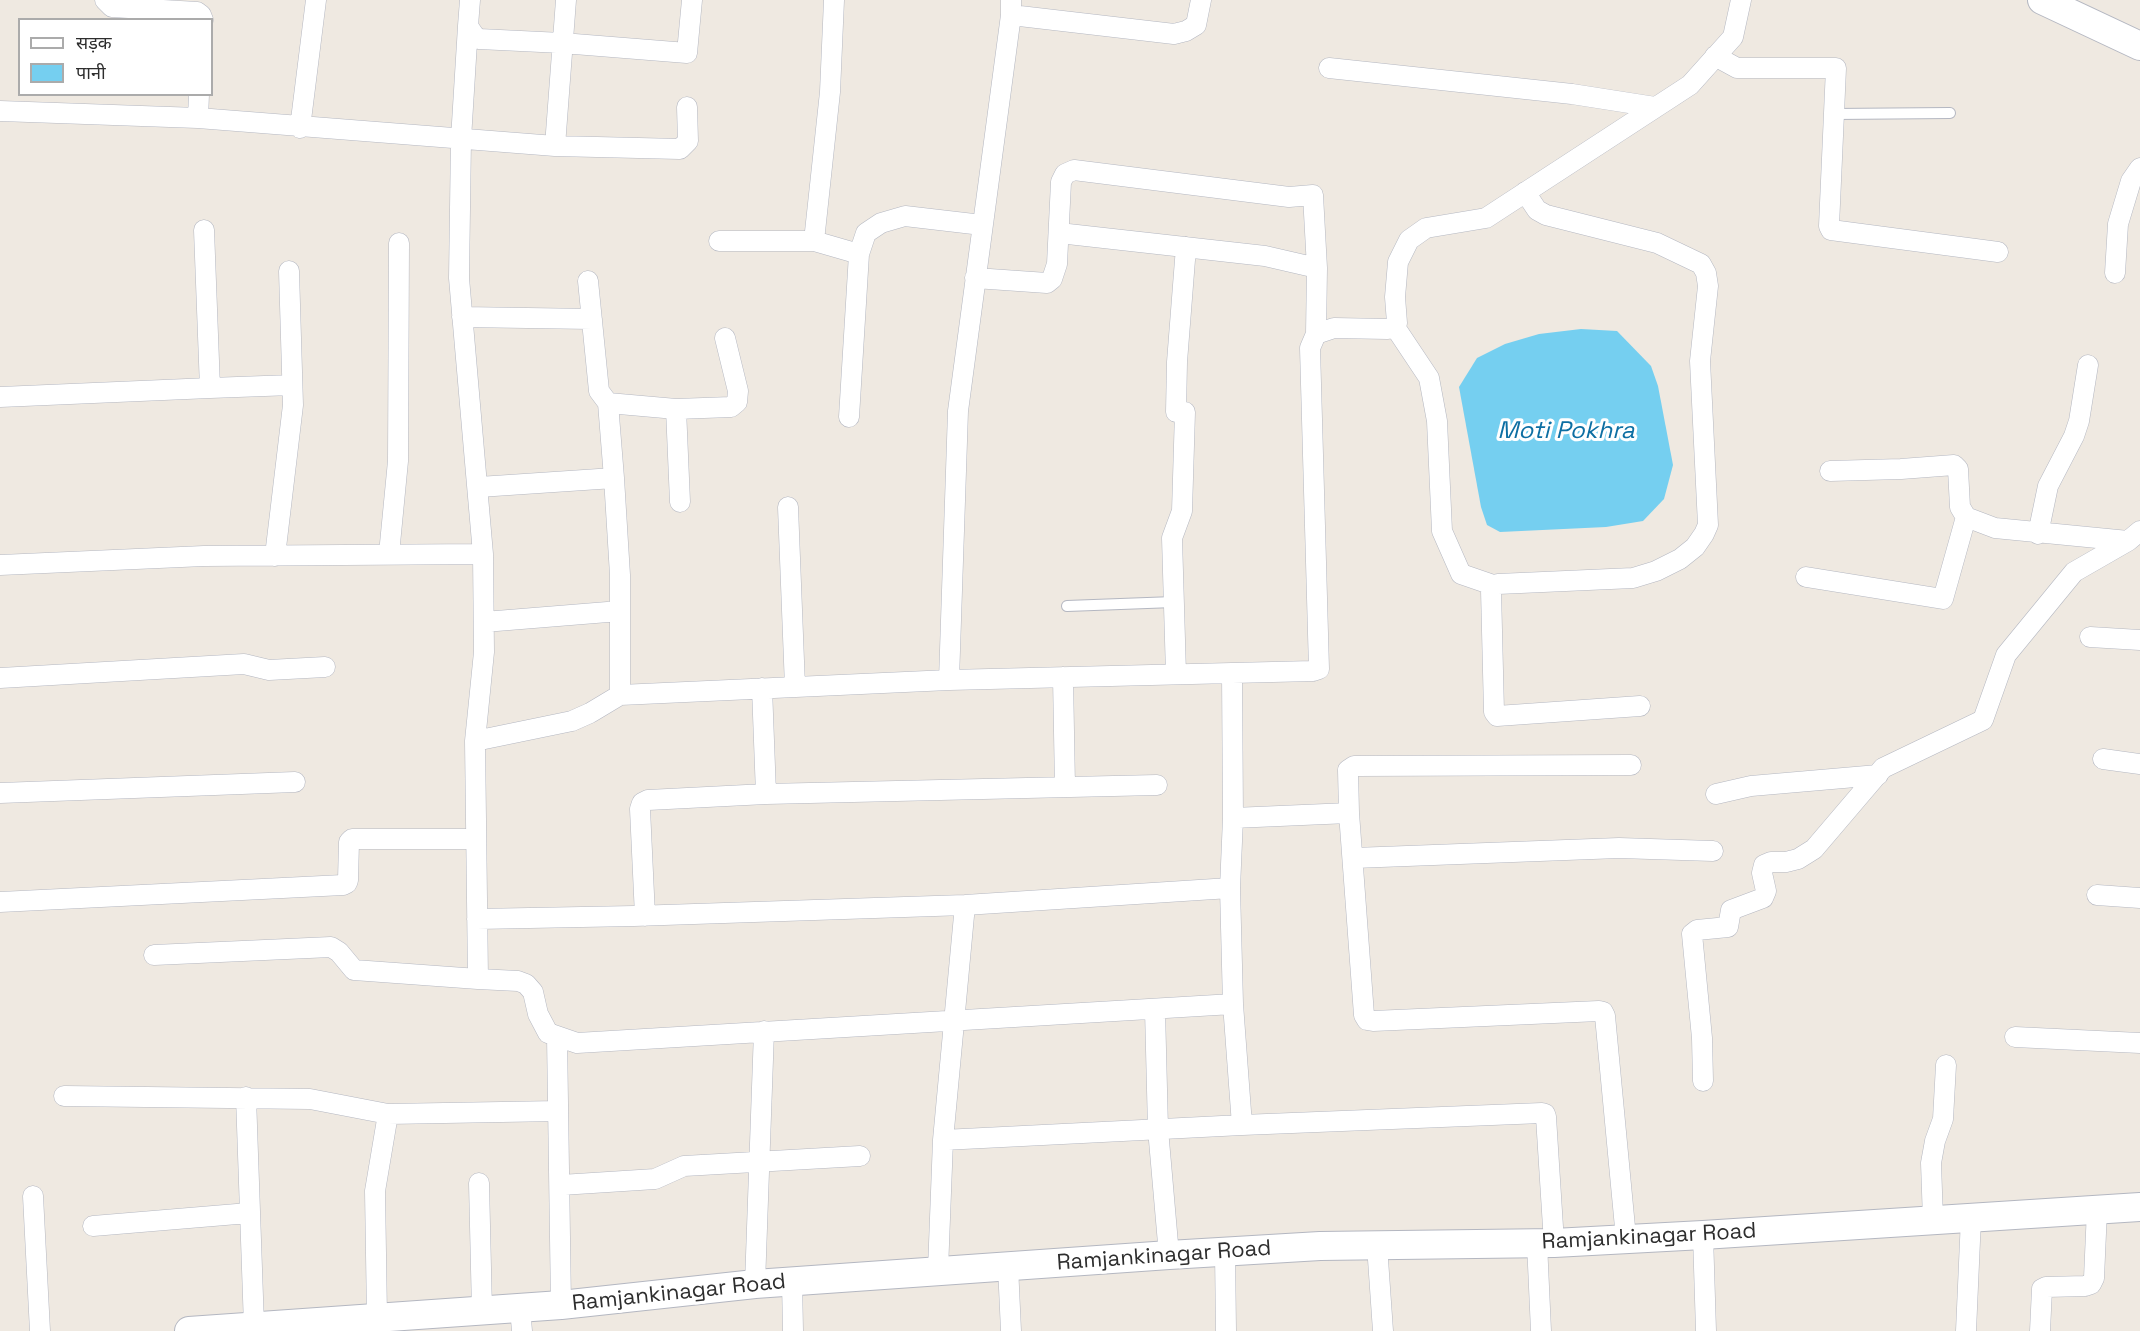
<!DOCTYPE html>
<meta charset="utf-8">
<style>
body{margin:0}
#map{position:relative;width:2140px;height:1331px;overflow:hidden;background:#efe9e1;font-family:"Space Grotesk","Noto Sans Devanagari",sans-serif}
canvas{display:block}
.legend{position:absolute;left:18px;top:18px;width:195px;height:78px;box-sizing:border-box;background:#fff;border:2px solid #ababab;margin:0;padding:8px 10px;list-style:none;font-size:18px;color:#2e2e2e}
.legend li{display:flex;align-items:center;gap:12px;height:30px}
.legend b{width:30px;border:2px solid #ababab}
</style>
<div id="map">
<canvas width="2140" height="1331"></canvas>
<ul class="legend">
<li><b style="height:8px;background:#fff"></b>सड़क</li>
<li><b style="height:16px;background:#75cff0"></b>पानी</li>
</ul>
</div>
<script>
const context = document.querySelector('canvas').getContext('2d');
context.lineJoin = 'round';
function fillPath(path, color) { context.fillStyle = color; context.fill(path, 'evenodd'); }
const poly = rows => new Path2D(rows.map(r => 'M' + r).join(''));
function trace(path, color, width, dash) { context.strokeStyle = color; context.lineWidth = width; context.lineCap = dash ? 'butt' : 'round'; context.setLineDash(dash || []); context.stroke(path); }
function write(font, color, halo, rows, align = 'center') {
  context.font = font + ' "Space Grotesk",sans-serif'; context.lineWidth = 6; context.setLineDash([]); context.textBaseline = 'middle'; context.strokeStyle = halo; context.fillStyle = color; for (const [text, x, y, turn = 0] of rows) {
    context.save(); context.translate(x, y); context.rotate((+turn || 0) * Math.PI / 180); context.textAlign = isNaN(turn) ? turn : align; if (halo) context.strokeText(text, 0, 0); context.fillText(text, 0, 0); context.restore();
  }
}
const water = poly([
 [1581,329,1617,331,1651,366,1658,386,1673,465,1664,499,1643,521,1606,527,1500,532,1487,525,1481,507,1459,387,1477,358,1505,344,1539,334]
]);
const lane = poly([
 [1834,114,1950,113],
 [1067,606,1174,602]
]);
const street = poly([
 [105,0,112,7,197,12,201,15,203,20],
 [470,0,468,26,474,35,479,39,562,43,687,53,692,0],
 [1011,15,1174,34,1186,31,1196,25,1201,0],
 [468,26,461,139,459,278,483,554,484,652,475,741],
 [1715,56,1737,68,1836,68,1829,226,1831,230,1998,252],
 [1329,68,1572,94,1655,107],
 [0,111,198,118,555,146,680,149,688,141,687,107],
 [198,118,199,94],
 [300,128,316,0],
 [555,146,566,0],
 [1525,192,1537,210,1546,215,1657,243,1701,264,1706,273,1708,286,1700,361,1708,525,1704,534,1695,547,1680,559,1656,571,1633,578,1498,584,1493,585,1491,590,1494,712,1497,716,1640,706],
 [1059,233,1265,256,1317,268],
 [719,241,814,241,830,92,834,0],
 [814,241,859,254],
 [2115,273,2118,224,2131,181,2140,168],
 [975,278,1047,283,1052,279,1057,264,1061,182,1065,174,1074,170,1289,197,1313,195,1317,268,1316,334],
 [588,281,599,391,608,403,614,478,620,575,620,695],
 [462,317,592,319],
 [1395,327,1429,378,1437,421,1442,531,1461,574,1493,585],
 [210,388,292,385],
 [0,397,210,388,204,230],
 [608,403,676,409,731,407,737,402,738,391,725,338],
 [676,409,680,502],
 [1176,412,1177,362,1186,247],
 [849,417,859,254,866,233,881,223,905,216,982,225],
 [1830,471,1901,469,1954,465,1958,469,1960,507,1966,517,1995,528,2128,541],
 [479,487,614,478],
 [788,507,795,687],
 [2038,534,2048,486,2074,436,2079,421,2088,365],
 [389,554,398,461,399,243],
 [275,556,293,405,289,271],
 [0,565,204,556,483,554],
 [1806,577,1943,599,1966,517],
 [484,622,620,611],
 [2090,637,2140,640],
 [1232,673,1233,818,1230,888,1233,1004,1242,1125],
 [1176,674,1172,538,1182,511,1185,412],
 [1063,677,1065,787],
 [0,678,244,664,269,670,325,667],
 [949,680,958,411,1011,15,1011,0],
 [762,688,766,794],
 [2103,759,2140,764],
 [0,793,295,782],
 [1716,794,1751,786,1878,775],
 [1233,818,1349,813],
 [1354,858,1619,848,1713,851],
 [2097,895,2140,898],
 [0,902,343,885,347,883,348,880,349,842,352,839,476,839],
 [645,916,640,809,642,803,648,800,766,794,1157,785],
 [477,919,634,916,965,905,1230,888],
 [154,955,331,947,339,952,354,970,478,979,475,741,572,721,590,713,620,695,949,680,1313,671,1319,669,1310,348,1316,334,1334,328,1388,329,1395,327,1397,323,1395,297,1398,262,1409,240,1426,228,1486,218,1690,85,1733,37,1741,0],
 [478,979,518,981,526,984,533,992,538,1014,548,1033,577,1043,1233,1004],
 [1155,1010,1158,1129,1169,1255],
 [557,1036,561,1305],
 [2015,1037,2140,1043],
 [1703,1081,1702,1038,1692,934,1697,930,1728,927,1731,910,1763,898,1766,891,1762,873,1764,865,1771,862,1786,862,1798,859,1814,849,1883,768,1983,720,2006,655,2074,572,2128,541,2140,531],
 [64,1096,310,1099,388,1114,558,1111],
 [246,1097,254,1326],
 [943,1140,1242,1125,1542,1113,1545,1114,1546,1117,1554,1243],
 [479,1183,482,1311],
 [561,1185,655,1179,684,1166,860,1156],
 [33,1196,40,1331],
 [1933,1220,1931,1163,1935,1141,1943,1119,1946,1065],
 [93,1226,249,1213],
 [1703,1235,1706,1331],
 [1626,1238,1605,1016,1603,1012,1599,1011,1373,1021,1367,1020,1364,1015,1349,813,1348,770,1354,766,1631,765],
 [1537,1243,1541,1331],
 [1377,1245,1383,1331],
 [1225,1252,1226,1331],
 [1008,1266,1011,1331],
 [938,1270,943,1140,965,905],
 [792,1281,793,1331],
 [755,1284,764,1031],
 [520,1308,522,1331],
 [377,1317,375,1191,388,1114],
 [1966,1331,1971,1218],
 [2040,1331,2042,1289,2046,1287,2085,1286,2091,1284,2094,1278,2097,1210]
]);
const secondary = poly([
 [2042,0,2140,46],
 [189,1331,561,1305,755,1284,1169,1255,1320,1246,1554,1243,1703,1235,2140,1207]
]);
const streetNames = [
 ["Ramjankinagar Road",1649,1237,-3],
 ["Ramjankinagar Road",1164,1256,-4],
 ["Ramjankinagar Road",679,1293,-6]
];
const waterNames = [
 ["Moti Pokhra",1566,431]
];
fillPath(water, '#75cff0');
trace(lane, '#b4b7c1', 12);
trace(street, '#b4b7c1', 21);
trace(secondary, '#b4b7c1', 30);
trace(lane, '#fff', 10);
trace(street, '#fff', 20);
trace(secondary, '#fff', 28);
write('22px', '#2e2e2e', '#fff', streetNames);
write('italic 24px', '#0d6fa3', '#fff', waterNames);
</script>
